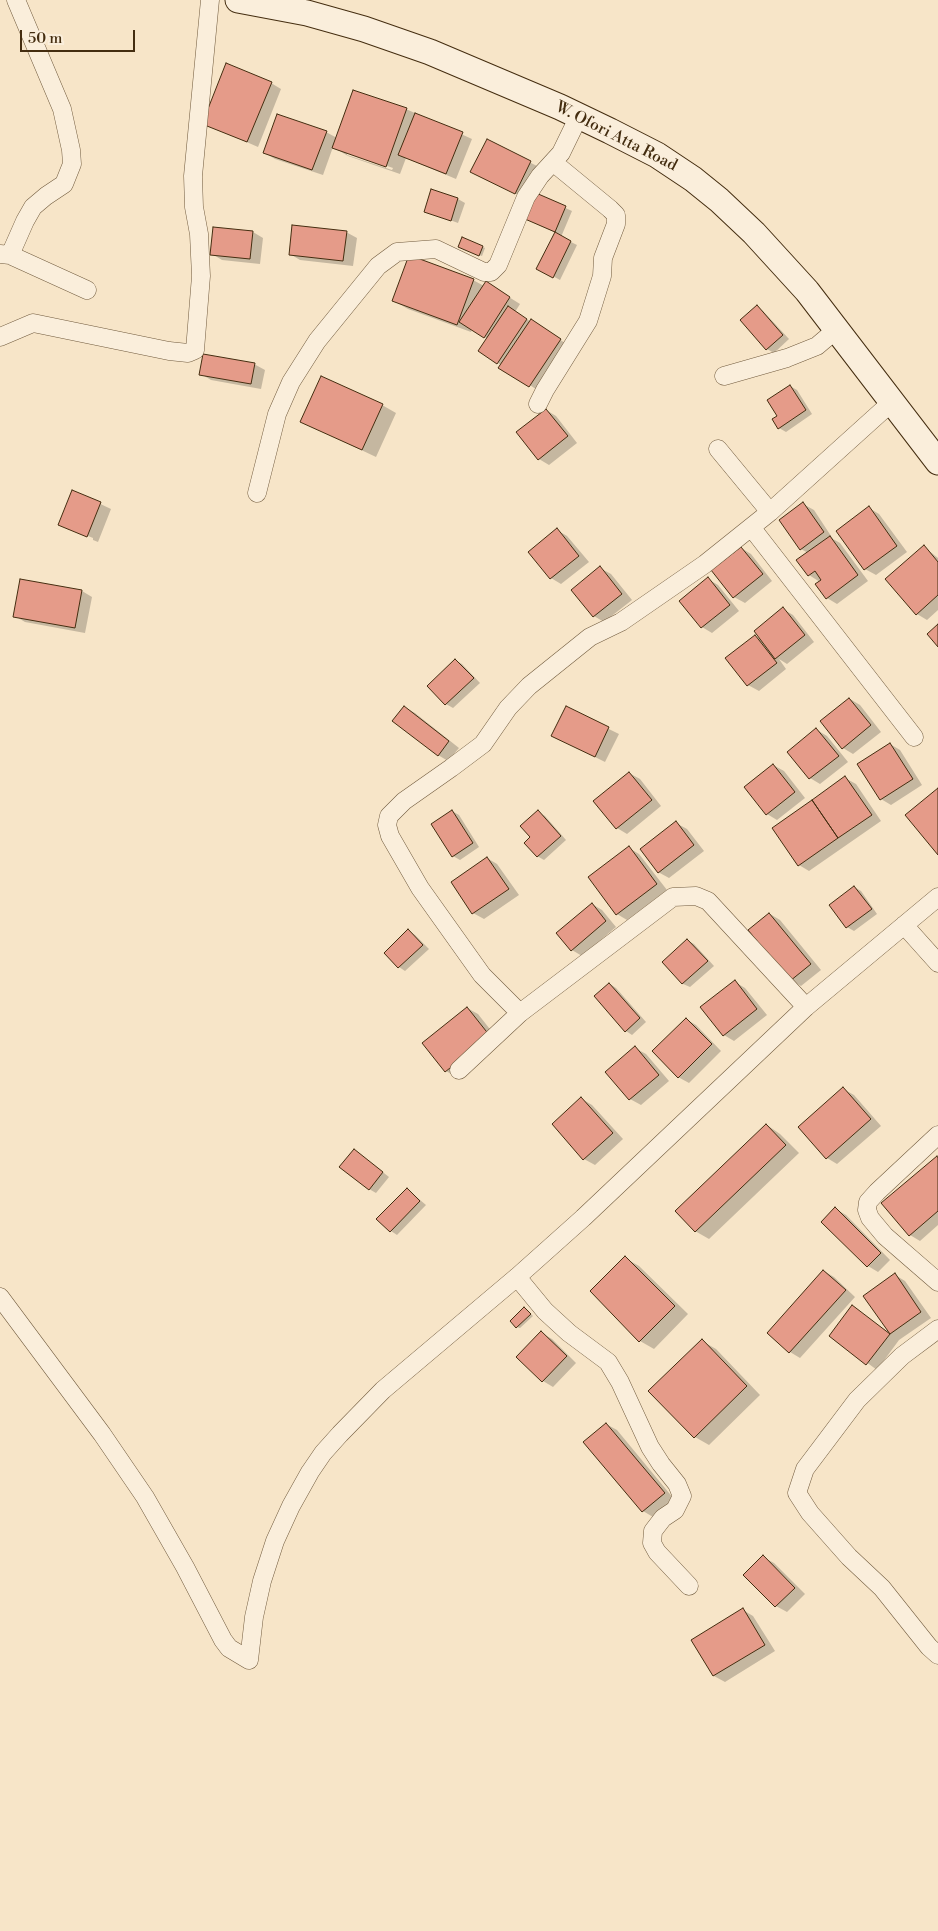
<!DOCTYPE html>
<style>
body{margin:0}
#map{position:relative;width:938px;height:1931px;overflow:hidden;background:#f7e5c8;font-family:"Libre Bodoni",serif}
canvas{display:block}
.scale{position:absolute;left:20px;top:30px;width:115px;height:22px;box-sizing:border-box;border:2px solid #442d10;border-top:0;padding-left:6px;font-size:15px;line-height:18px;white-space:nowrap;color:#442d10;-webkit-text-stroke:4px #faeedb;paint-order:stroke}
</style>
<div id="map">
<canvas width="938" height="1931"></canvas>
<div class="scale">50 m</div>
</div>
<script>
const context = document.querySelector('canvas').getContext('2d');
context.lineJoin = 'round';
function fillPath(path, color) { context.fillStyle = color; context.fill(path, 'evenodd'); }
const poly = rows => new Path2D(rows.map(r => 'M' + r).join(''));
function trace(path, color, width, dash) { context.strokeStyle = color; context.lineWidth = width; context.lineCap = dash ? 'butt' : 'round'; context.setLineDash(dash || []); context.stroke(path); }
function write(font, color, halo, rows, align = 'center') {
  context.font = font + ' "Libre Bodoni",serif'; context.lineWidth = 4; context.setLineDash([]); context.textBaseline = 'middle'; context.strokeStyle = halo; context.fillStyle = color; for (const [text, x, y, turn = 0] of rows) {
    context.save(); context.translate(x, y); context.rotate((+turn || 0) * Math.PI / 180); context.textAlign = isNaN(turn) ? turn : align; if (halo) context.strokeText(text, 0, 0); context.fillText(text, 0, 0); context.restore();
  }
}
const shadow = poly([
 [271,83,281,89,258,147,203,123],
 [406,109,472,139,456,179,406,158,400,174,348,156,333,147,323,175,275,159,265,153,326,132,337,138],
 [347,152,393,168,392,170,347,155],
 [487,141,541,168,526,199,482,177],
 [432,191,458,199,465,203,458,223,426,211],
 [537,195,572,211,561,237,577,245,560,280,538,268,556,233,526,219],
 [214,228,253,232,263,238,260,264,222,260,212,254],
 [346,232,357,238,353,266,300,260,290,254],
 [483,247,485,248,482,256,462,248],
 [473,280,484,286,496,289,520,304,515,312,570,346,540,392,498,363,488,339,472,329,471,332,408,309,394,301],
 [757,307,763,311,789,339,774,353,767,349],
 [254,364,265,370,261,389,211,380,201,374],
 [790,386,797,390,812,414,786,432,779,428,779,416],
 [382,405,396,413,376,457,302,422],
 [546,410,556,416,577,443,549,465,539,459],
 [73,491,111,509,98,542,93,540,93,538,69,528,69,530,59,524],
 [803,504,814,510,833,539,840,543,868,581,837,604,827,598,820,582,809,575,808,553,801,549],
 [869,508,879,514,907,552,876,575,865,569],
 [557,530,567,536,589,562,561,584,551,578],
 [924,547,938,558,938,610,927,620,917,614],
 [741,548,751,554,772,581,745,603,734,597],
 [600,568,611,574,632,600,604,622,594,616,573,590],
 [708,579,718,585,739,611,712,633,702,627],
 [82,591,92,597,85,633,25,622,15,616],
 [783,609,793,615,814,642,787,664,779,659,786,669,759,691,748,685,727,659,755,636,763,641],
 [455,660,462,664,480,683,453,708,446,704,429,686],
 [850,699,860,705,881,732,853,754,843,748],
 [404,707,415,713,459,748,448,761,438,755],
 [566,708,619,734,605,762,563,741],
 [817,730,827,736,848,762,820,784,810,778,789,752],
 [890,744,900,750,922,785,891,805,881,799],
 [773,765,784,771,805,798,777,820,767,814],
 [629,773,640,779,661,806,627,834,617,828],
 [845,778,856,784,881,821,809,871,799,865],
 [452,811,459,815,479,847,460,860,453,856],
 [538,812,545,816,566,840,544,860,537,856,532,837],
 [676,823,687,829,704,851,669,878,658,872],
 [629,848,639,854,667,890,627,920,617,914],
 [487,858,497,864,519,895,484,919,473,913,452,883],
 [854,887,861,891,877,914,854,931,847,927,830,905],
 [592,904,602,910,616,927,582,956,572,950],
 [770,914,780,920,821,970,801,986,791,980],
 [409,931,415,935,429,949,405,971,399,967],
 [687,940,694,944,714,966,690,987,683,984,664,962],
 [735,982,745,988,767,1015,734,1041,724,1035],
 [610,984,616,988,646,1022,632,1035,626,1031],
 [467,1008,478,1014,500,1042,456,1077,446,1071],
 [686,1019,696,1025,721,1051,689,1083,678,1077],
 [635,1048,646,1054,669,1081,641,1105,630,1099,607,1072],
 [843,1089,854,1095,881,1126,837,1164,827,1158,800,1127],
 [582,1099,592,1105,623,1139,595,1165,584,1159],
 [767,1125,780,1134,799,1153,709,1239,695,1231],
 [361,1155,389,1177,376,1193,369,1189],
 [938,1158,938,1225,920,1241,910,1235],
 [407,1189,426,1205,397,1235,391,1231],
 [836,1209,846,1215,890,1260,878,1272,868,1266],
 [625,1258,639,1266,688,1314,654,1349,640,1341],
 [824,1271,834,1277,855,1297,800,1358,790,1352,769,1333],
 [895,1275,905,1281,931,1318,899,1340,877,1370,831,1336,852,1307,891,1334,864,1296],
 [527,1310,533,1316,520,1328,517,1327],
 [541,1333,552,1339,576,1363,553,1387,543,1381],
 [702,1341,716,1349,760,1395,709,1445,695,1437],
 [606,1424,617,1430,674,1499,653,1517,643,1511],
 [763,1557,774,1563,805,1594,787,1612,776,1606,745,1575],
 [743,1610,753,1616,775,1651,725,1682,714,1676,693,1640]
]);
const building = poly([
 [226,63,272,82,247,142,202,124,226,63],
 [353,90,407,108,386,167,332,148,353,90],
 [415,113,463,132,446,174,398,155,415,113],
 [277,114,327,131,312,170,263,153,277,114],
 [487,139,531,161,515,194,470,172,487,139],
 [431,189,458,198,451,221,424,212,431,189],
 [536,193,566,206,555,232,525,219,536,193],
 [292,225,347,231,343,261,289,255,292,225],
 [213,227,253,231,250,259,210,255,213,227],
 [555,232,571,241,553,278,536,269,555,232],
 [462,237,483,246,479,256,458,247,462,237],
 [409,255,474,279,457,325,392,301,409,255],
 [486,281,510,297,484,338,459,322,486,281],
 [757,305,783,335,766,350,740,320,757,305],
 [508,306,527,319,497,364,478,351,508,306],
 [531,319,561,339,529,387,498,368,531,319],
 [203,354,255,363,251,384,199,375,203,354],
 [321,376,383,404,362,450,300,422,321,376],
 [790,385,806,410,778,429,772,419,777,416,767,400,790,385],
 [546,409,568,436,538,460,516,432,546,409],
 [72,490,101,502,87,537,58,525,72,490],
 [803,502,824,532,800,550,779,520,803,502],
 [869,506,897,546,864,570,836,531,869,506],
 [557,528,579,556,550,579,528,552,557,528],
 [830,536,858,575,826,599,815,584,821,580,815,571,808,576,796,560,830,536],
 [924,545,938,562,938,595,916,615,885,579,924,545],
 [741,547,763,574,733,598,711,570,741,547],
 [600,566,622,594,593,617,571,590,600,566],
 [708,577,730,605,701,628,679,601,708,577],
 [20,579,82,590,75,628,13,617,20,579],
 [783,607,805,635,775,659,754,631,783,607],
 [938,624,938,647,927,634,938,624],
 [755,635,777,663,747,686,725,658,755,635],
 [455,659,474,678,445,705,427,686,455,659],
 [849,698,871,725,842,749,820,721,849,698],
 [404,706,449,741,438,756,392,721,404,706],
 [566,706,609,727,595,757,551,736,566,706],
 [816,728,839,756,809,779,787,752,816,728],
 [890,743,913,779,880,800,857,764,890,743],
 [773,764,795,792,766,815,744,787,773,764],
 [629,772,652,800,616,829,593,801,629,772],
 [845,776,872,815,838,838,812,800,845,776],
 [938,788,938,855,905,815,938,788],
 [812,800,838,838,798,866,772,828,812,800],
 [452,810,473,843,452,857,431,824,452,810],
 [538,810,561,836,537,857,524,843,530,837,520,826,538,810],
 [676,821,694,845,658,873,640,849,676,821],
 [629,846,657,884,616,915,588,877,629,846],
 [487,857,509,889,472,914,451,882,487,857],
 [854,886,872,909,846,928,829,905,854,886],
 [592,903,606,921,571,951,556,933,592,903],
 [769,913,811,964,790,981,748,930,769,913],
 [408,929,423,945,398,968,384,953,408,929],
 [687,939,708,961,682,984,662,962,687,939],
 [735,980,757,1009,723,1036,700,1007,735,980],
 [609,983,640,1018,625,1032,594,996,609,983],
 [467,1007,490,1036,445,1072,422,1043,467,1007],
 [686,1018,712,1044,678,1078,652,1051,686,1018],
 [635,1046,659,1075,629,1100,605,1072,635,1046],
 [843,1087,871,1119,826,1159,798,1127,843,1087],
 [581,1097,613,1133,583,1160,552,1124,581,1097],
 [766,1124,786,1145,695,1232,675,1211,766,1124],
 [354,1149,383,1172,369,1190,339,1167,354,1149],
 [937,1156,938,1158,938,1211,909,1236,881,1203,937,1156],
 [407,1188,420,1201,390,1232,376,1219,407,1188],
 [835,1207,881,1253,867,1267,821,1222,835,1207],
 [625,1256,675,1306,639,1342,590,1291,625,1256],
 [823,1270,846,1290,789,1353,767,1333,823,1270],
 [895,1273,921,1312,890,1334,863,1296,895,1273],
 [852,1305,890,1334,866,1365,829,1336,852,1305],
 [524,1307,531,1314,516,1328,510,1321,524,1307],
 [541,1331,567,1356,542,1382,516,1357,541,1331],
 [702,1339,747,1386,694,1438,648,1391,702,1339],
 [606,1423,665,1493,642,1512,583,1442,606,1423],
 [763,1555,795,1588,775,1607,743,1575,763,1555],
 [743,1608,765,1645,713,1676,691,1640,743,1608]
]);
const street = poly([
 [0,254,10,255,87,290],
 [10,255,25,221,33,207,46,196,64,184,72,164,71,150,62,109,16,0],
 [0,337,33,323,169,351,188,353,195,350,201,276,199,234,194,207,193,176,210,0],
 [724,376,787,358,817,346,837,329],
 [538,404,545,390,588,321,602,276,603,258,616,224,616,215,610,209,554,163],
 [718,449,770,512],
 [257,493,277,414,291,382,317,341,378,266,397,252,436,249,484,272,491,272,498,265,526,197,540,176,561,153,579,116],
 [751,527,914,737],
 [904,925,938,963],
 [520,1013,482,975,420,888,390,836,387,825,389,816,404,801,451,768,483,744,508,708,529,686,590,637,621,622,705,564,770,512,893,401],
 [459,1070,520,1013,673,897,696,896,708,901,806,1007],
 [938,1135,877,1192,868,1202,867,1210,870,1218,885,1236,938,1282],
 [517,1277,545,1311,569,1333,608,1362,620,1382,650,1447,661,1464,677,1484,682,1496,675,1510,663,1518,653,1531,652,1543,657,1552,689,1586],
 [0,1297,102,1434,145,1497,185,1567,223,1640,229,1648,249,1660,254,1617,262,1581,275,1541,291,1506,310,1472,323,1453,340,1434,383,1390,517,1277,583,1218,806,1007,938,897],
 [938,1329,902,1356,857,1400,805,1469,797,1493,810,1513,849,1557,882,1588,929,1647,938,1655]
]);
const secondary = poly([
 [238,0,307,13,364,29,430,52,560,107,610,131,657,155,693,179,719,200,754,233,807,291,938,462]
]);
const streetNames = [
 ["W. Ofori Atta Road",616,137,27]
];
fillPath(shadow, '#0003');
fillPath(building, '#e59b89');
trace(building, '#442d10', 1);
trace(street, '#715b3e', 19);
trace(secondary, '#442d10', 27);
trace(street, '#faeedb', 18);
trace(secondary, '#faeedb', 25);
write('16px', '#442d10', '#faeedb', streetNames);
</script>
